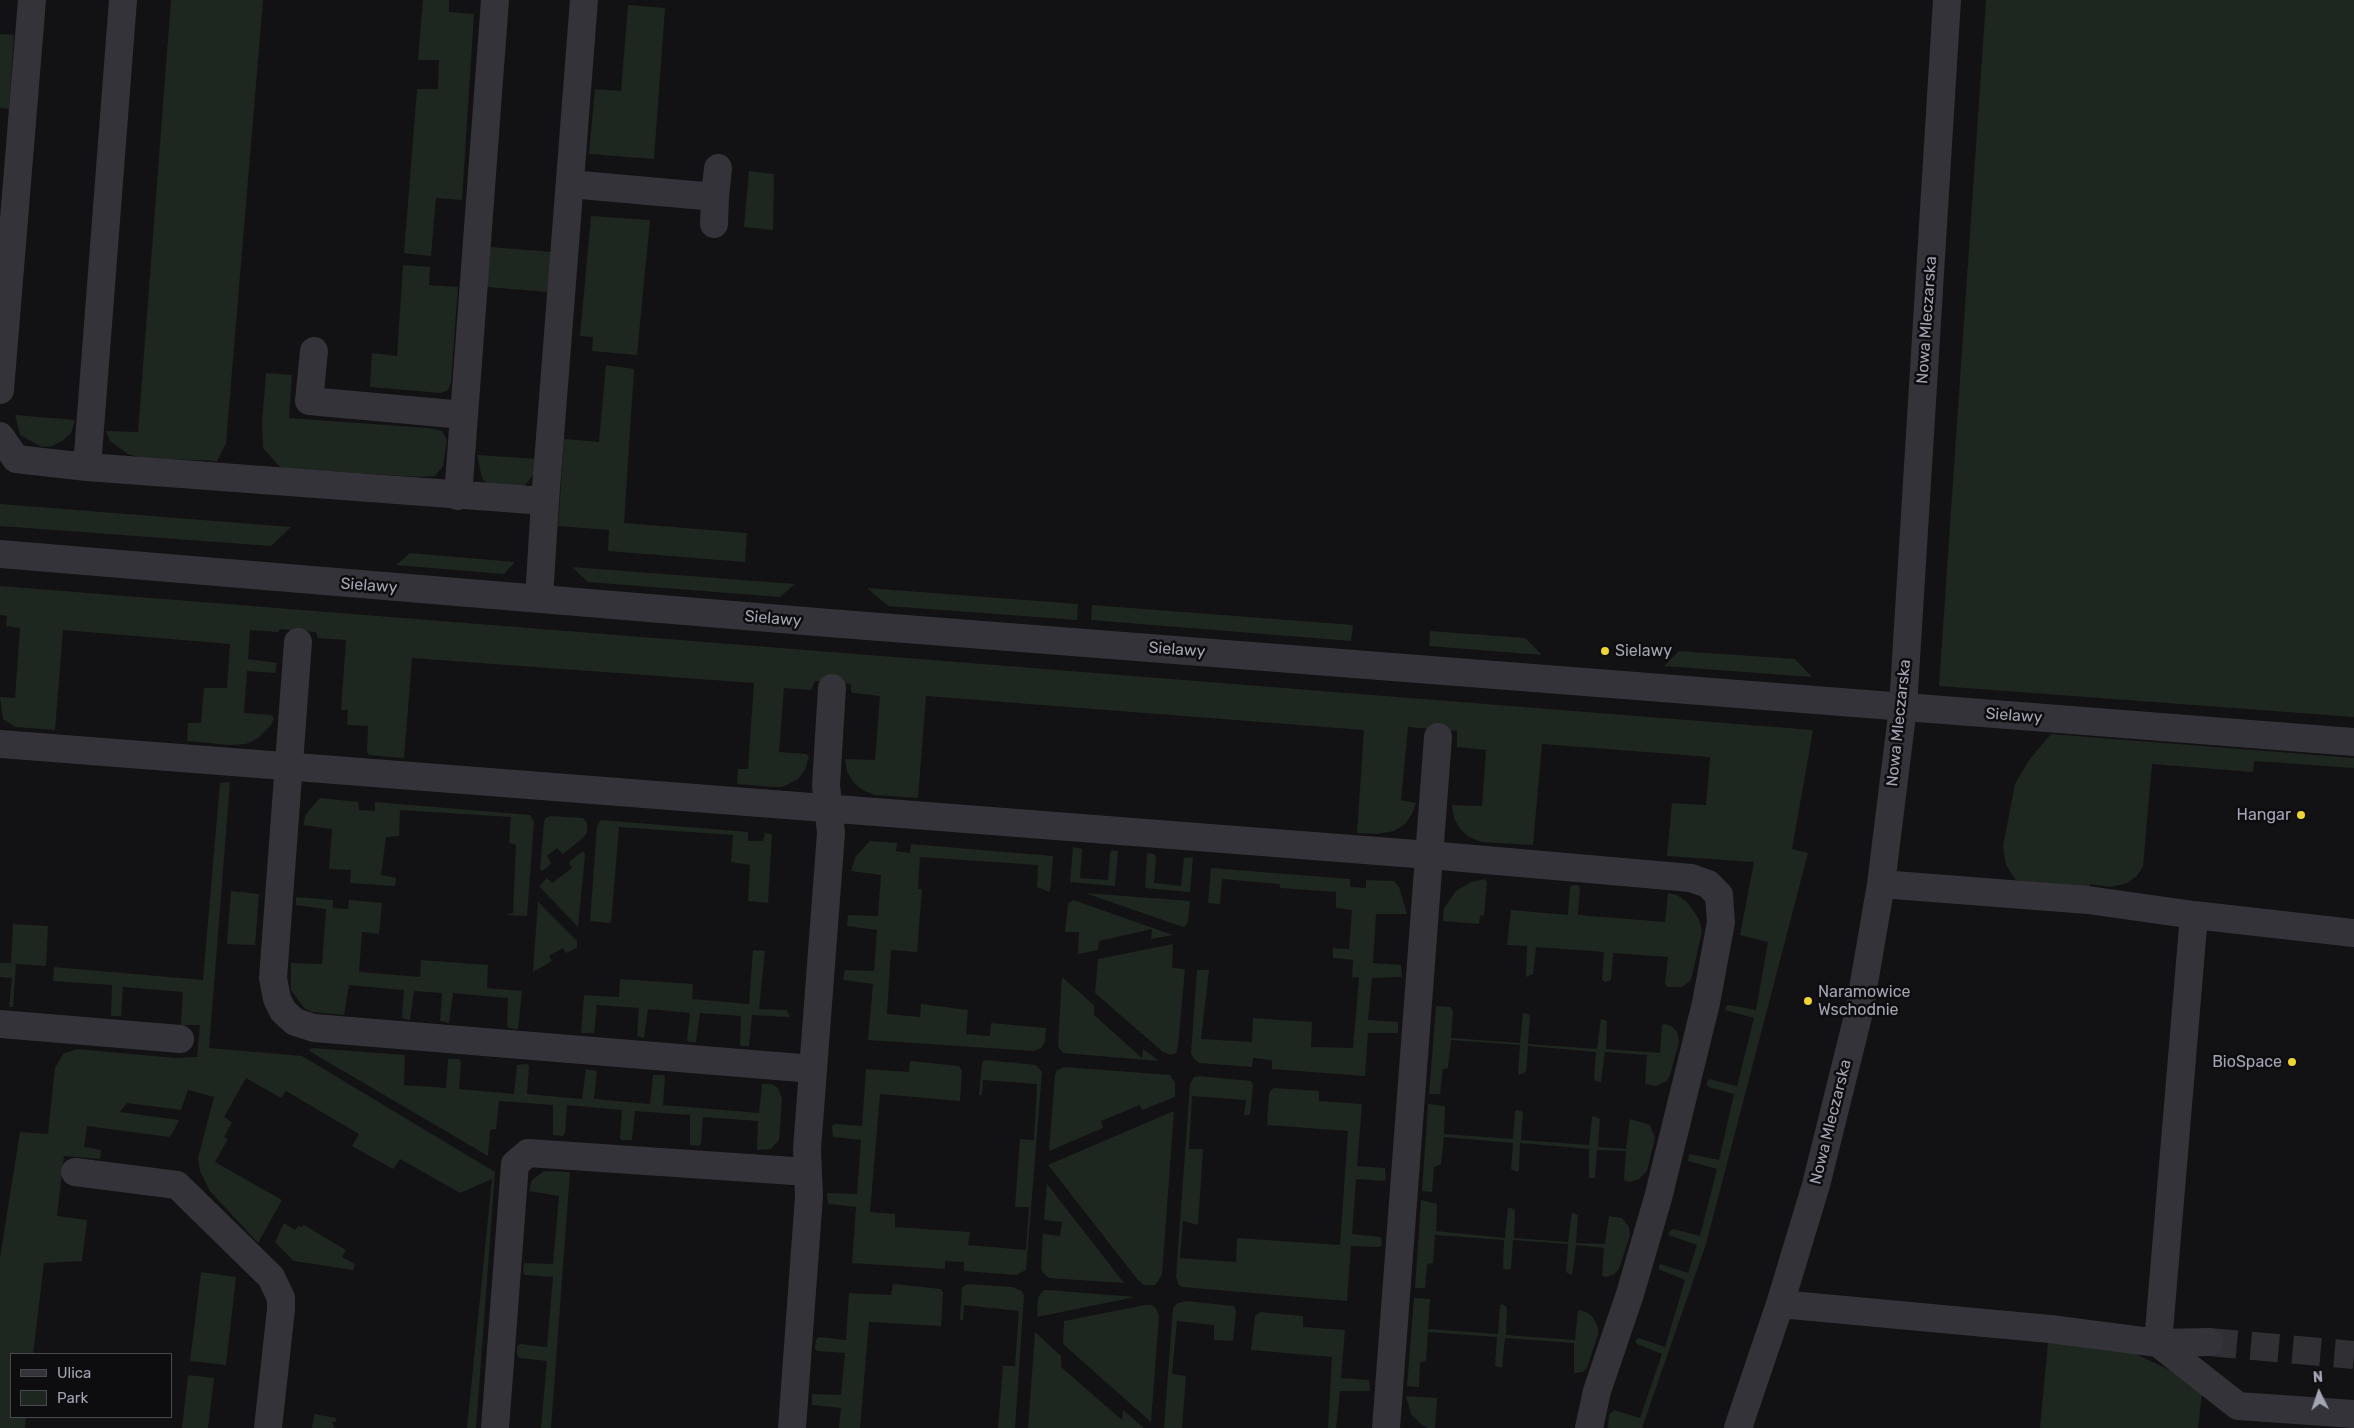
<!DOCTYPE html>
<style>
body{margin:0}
#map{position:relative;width:2354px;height:1428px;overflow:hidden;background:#121214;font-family:Rubik,sans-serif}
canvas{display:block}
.legend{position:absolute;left:10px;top:1353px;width:162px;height:65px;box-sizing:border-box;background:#0d0d0f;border:1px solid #494a51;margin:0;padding:6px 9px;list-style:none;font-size:15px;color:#a4a5b4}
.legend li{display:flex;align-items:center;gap:10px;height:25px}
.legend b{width:25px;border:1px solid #494a51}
.north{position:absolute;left:2294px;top:1368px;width:50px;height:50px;-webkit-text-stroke:4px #0d0d0f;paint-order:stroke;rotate:356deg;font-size:14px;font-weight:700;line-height:20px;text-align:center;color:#a4a5b4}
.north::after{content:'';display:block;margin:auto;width:18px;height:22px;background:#a4a5b4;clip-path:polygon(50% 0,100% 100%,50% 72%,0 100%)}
</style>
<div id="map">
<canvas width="2354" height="1428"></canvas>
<ul class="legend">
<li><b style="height:6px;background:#333339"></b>Ulica</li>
<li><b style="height:14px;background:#1e2620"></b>Park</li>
</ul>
<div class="north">N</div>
</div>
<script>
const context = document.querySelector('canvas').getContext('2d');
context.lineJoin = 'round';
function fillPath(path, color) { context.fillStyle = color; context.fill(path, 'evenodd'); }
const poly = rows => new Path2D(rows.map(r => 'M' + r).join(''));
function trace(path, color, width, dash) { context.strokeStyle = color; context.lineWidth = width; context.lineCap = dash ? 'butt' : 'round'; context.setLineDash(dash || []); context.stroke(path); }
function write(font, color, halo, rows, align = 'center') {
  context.font = font + ' Rubik,sans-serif'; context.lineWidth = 5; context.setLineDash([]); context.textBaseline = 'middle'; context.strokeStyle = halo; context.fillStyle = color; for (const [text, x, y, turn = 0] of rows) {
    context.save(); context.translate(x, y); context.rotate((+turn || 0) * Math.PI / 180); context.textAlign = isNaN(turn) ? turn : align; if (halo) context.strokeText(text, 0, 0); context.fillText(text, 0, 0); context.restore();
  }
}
const green = poly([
 [171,0,263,0,226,443,217,461,141,458,128,454,110,441,106,431,138,432],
 [423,0,449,0,449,12,474,14,462,200,436,198,431,256,404,253,417,89,438,89,439,60,418,60],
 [1986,0,2354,0,2354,717,1939,686],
 [628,5,665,8,654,159,589,154,595,89,621,91],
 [0,34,14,35,9,109,0,108],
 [749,171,774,174,773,230,744,227],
 [591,216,650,220,637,355,592,351,593,337,580,336],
 [490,247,552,252,549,292,487,287],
 [403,265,430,267,429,285,458,287,451,382,448,390,441,393,370,387,372,353,397,356],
 [606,365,634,369,624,523,747,533,745,562,608,551,609,530,558,526,564,439,599,442],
 [266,373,292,375,289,418,428,428,442,431,447,440,443,466,435,476,420,477,281,468,263,448,262,422],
 [15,415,75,420,71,433,62,441,52,446,42,447,20,435],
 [477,455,538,459,535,473,520,491,492,490,482,478],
 [0,504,291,527,271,546,0,526],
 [410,553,515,562,504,574,396,565],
 [572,567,795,584,780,597,588,582],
 [0,586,1813,730,1792,849,1808,853,1706,1244,1642,1428,1608,1428,1609,1415,1614,1410,1640,1418,1662,1354,1637,1344,1635,1341,1639,1338,1665,1347,1685,1280,1658,1269,1660,1264,1688,1273,1697,1245,1668,1235,1670,1231,1673,1229,1700,1236,1717,1169,1688,1161,1689,1154,1719,1160,1734,1094,1708,1087,1706,1084,1709,1079,1737,1086,1754,1018,1725,1010,1726,1006,1729,1005,1756,1010,1768,942,1740,935,1754,862,1667,856,1672,803,1706,805,1710,757,1542,744,1533,845,1482,842,1469,837,1460,829,1454,818,1452,805,1482,806,1486,750,1457,747,1457,731,1408,727,1401,800,1416,803,1412,814,1405,824,1394,831,1378,834,1357,833,1364,730,926,696,918,798,875,795,864,791,854,783,847,772,845,759,875,760,880,696,853,693,851,691,851,684,815,681,811,690,784,688,779,752,806,754,809,757,805,770,798,779,782,787,776,787,737,784,738,769,748,769,754,683,412,658,404,758,369,755,367,752,368,726,347,725,348,710,341,710,346,640,318,638,316,632,280,629,278,632,250,630,248,659,277,663,275,673,247,671,244,713,271,715,274,718,271,725,258,738,246,744,230,745,187,741,188,723,201,723,204,688,227,688,230,644,63,630,55,730,15,727,3,719,0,697,15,698,20,628,6,626,7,616,0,615],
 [867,588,1078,604,1077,620,888,606],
 [1092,605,1353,625,1351,641,1091,620],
 [1430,631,1525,638,1542,655,1429,646],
 [1679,651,1795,659,1812,677,1664,666],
 [2051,734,2354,758,2354,768,2254,761,2253,772,2152,764,2143,866,2137,876,2127,883,2111,887,2090,884,2090,889,2016,880,2006,865,2003,846,2015,784,2029,760],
 [230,782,209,1048,302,1056,495,1172,476,1428,467,1428,492,1179,460,1193,400,1159,393,1169,352,1146,359,1134,286,1091,281,1098,246,1078,224,1117,232,1122,224,1137,228,1139,215,1162,282,1200,258,1243,210,1191,200,1171,198,1158,214,1097,188,1090,181,1110,127,1103,120,1112,179,1120,172,1134,169,1137,87,1126,84,1147,101,1150,100,1159,64,1156,57,1216,87,1220,82,1261,44,1263,33,1354,11,1354,11,1417,26,1417,25,1428,0,1428,0,1258,20,1132,48,1134,55,1068,63,1054,77,1049,175,1058,197,1057,200,1025,181,1025,183,992,123,987,121,1016,111,1016,112,985,53,981,54,967,203,980,220,783],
 [320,798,358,802,359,810,375,811,375,802,530,815,534,822,527,916,506,915,513,913,516,845,509,843,511,817,400,810,399,836,386,837,381,875,396,878,395,886,350,883,351,870,329,869,332,829,303,825,306,814],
 [550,816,583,818,587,823,587,832,584,837,563,854,557,848,547,856,551,864,542,871,540,869,544,822,545,818],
 [601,820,748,832,748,841,763,841,765,833,772,834,768,903,748,901,750,865,731,862,733,835,619,827,611,923,590,921,597,826],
 [870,841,897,843,896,851,910,853,911,844,1053,856,1050,892,1037,887,1038,865,920,857,918,889,922,889,917,952,891,950,887,1014,920,1017,921,1004,968,1010,966,1034,990,1036,991,1023,1046,1028,1045,1042,1041,1048,1034,1051,868,1040,873,984,843,980,845,970,874,971,877,930,847,926,848,915,878,916,881,875,851,871,856,856],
 [1073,847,1082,849,1080,878,1108,880,1110,853,1112,850,1118,851,1115,886,1070,882],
 [583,851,585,855,578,927,539,886,547,878,552,883,572,868,569,862],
 [1147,853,1154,854,1156,857,1154,883,1181,886,1184,858,1193,857,1190,892,1145,888],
 [1211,868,1350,879,1350,887,1366,888,1366,880,1394,881,1399,887,1407,914,1376,914,1373,963,1401,965,1402,977,1372,978,1368,1020,1398,1022,1398,1033,1368,1033,1365,1076,1272,1069,1272,1060,1253,1058,1252,1067,1199,1063,1193,1058,1191,1053,1197,970,1209,970,1201,1039,1252,1042,1253,1018,1312,1022,1311,1047,1353,1048,1359,978,1352,977,1353,960,1333,958,1333,948,1349,949,1352,910,1336,908,1336,892,1280,888,1280,884,1222,879,1220,904,1208,903],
 [1485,879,1487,882,1484,915,1480,916,1479,924,1443,921,1444,908,1456,891,1471,882],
 [1573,885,1578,885,1580,888,1578,915,1665,922,1668,893,1677,895,1687,902,1699,919,1702,931,1691,980,1682,987,1667,987,1665,984,1668,957,1613,953,1611,980,1605,982,1602,979,1604,952,1536,947,1533,974,1526,977,1527,946,1507,945,1511,910,1568,915,1570,887],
 [231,891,259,894,255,945,227,944],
 [1085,893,1190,901,1188,922,1185,927,1180,926],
 [296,897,333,900,333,908,348,909,349,900,382,903,379,934,362,932,359,972,420,977,421,960,488,965,487,988,522,991,518,1029,508,1028,507,1026,508,998,453,993,449,1023,440,1021,442,993,414,991,410,1020,402,1018,404,990,349,985,344,1015,312,1012,304,1008,291,990,291,963,322,964,326,909,296,905],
 [1073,900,1076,901,1173,935,1151,939,1152,929,1099,941,1098,950,1078,954,1079,932,1065,932,1068,904],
 [538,902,577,941,577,948,566,953,563,948,549,956,552,961,533,972],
 [13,924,48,926,46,966,16,964,13,1007,9,1007,12,978,0,977,0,963,11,963],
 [1173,944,1172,968,1185,969,1178,1046,1176,1053,1171,1055,1163,1052,1095,993,1098,959],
 [753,950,765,951,759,1009,787,1010,789,1015,789,1017,752,1015,749,1046,741,1046,740,1044,741,1016,700,1013,696,1042,689,1042,687,1040,690,1013,648,1009,644,1038,637,1036,639,1008,597,1005,594,1033,581,1033,584,995,619,997,620,979,693,984,692,999,749,1004],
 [1062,977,1094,1005,1094,1015,1142,1058,1143,1049,1159,1061,1063,1053,1059,1048,1058,1044],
 [1436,1006,1450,1007,1453,1010,1451,1038,1520,1043,1523,1013,1528,1014,1530,1016,1528,1044,1597,1049,1601,1019,1607,1021,1606,1049,1660,1053,1662,1025,1665,1024,1671,1026,1677,1031,1679,1042,1670,1075,1667,1081,1656,1086,1645,1084,1647,1055,1605,1052,1601,1082,1596,1081,1594,1078,1596,1052,1528,1046,1526,1072,1519,1075,1518,1073,1520,1045,1451,1040,1448,1068,1443,1069,1440,1094,1429,1094],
 [312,1048,405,1055,404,1085,446,1088,448,1059,459,1059,461,1062,459,1089,514,1094,517,1065,527,1064,529,1066,527,1094,582,1099,586,1069,597,1071,594,1099,650,1104,653,1075,663,1075,665,1077,663,1105,759,1113,762,1084,772,1084,778,1088,782,1099,779,1140,771,1149,757,1150,758,1121,703,1117,701,1143,699,1146,690,1145,690,1115,635,1111,632,1140,622,1140,620,1138,622,1110,567,1105,565,1133,563,1136,553,1135,553,1105,499,1101,496,1129,490,1130,488,1156,311,1052,309,1050],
 [985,1060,1036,1065,1042,1072,1026,1270,1016,1275,964,1271,964,1262,945,1261,945,1269,852,1263,856,1207,828,1204,827,1193,857,1194,861,1140,833,1137,832,1126,835,1124,862,1126,866,1069,909,1072,910,1061,959,1066,962,1071,960,1101,880,1094,870,1212,895,1214,895,1227,970,1232,968,1245,1026,1250,1029,1207,1015,1207,1020,1139,1034,1140,1037,1084,983,1080,982,1095,979,1095,982,1063],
 [1065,1067,1170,1075,1175,1083,1175,1097,1142,1110,1140,1105,1101,1121,1103,1128,1049,1151,1055,1075,1057,1070],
 [1198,1076,1251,1081,1253,1085,1250,1115,1244,1115,1246,1100,1192,1096,1189,1149,1203,1149,1198,1225,1183,1221,1180,1258,1236,1262,1237,1238,1340,1245,1348,1131,1267,1125,1269,1095,1270,1091,1274,1088,1319,1091,1319,1101,1362,1104,1357,1166,1385,1168,1386,1179,1384,1181,1356,1179,1352,1234,1381,1237,1382,1245,1379,1247,1351,1246,1347,1301,1182,1287,1179,1285,1176,1277,1190,1084,1194,1077],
 [1428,1104,1445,1106,1444,1134,1513,1139,1515,1111,1517,1110,1523,1112,1521,1140,1589,1145,1592,1117,1594,1116,1600,1119,1598,1147,1626,1149,1630,1119,1650,1125,1655,1138,1647,1171,1639,1179,1630,1182,1625,1181,1624,1179,1626,1151,1597,1150,1595,1178,1589,1178,1589,1149,1520,1143,1519,1170,1517,1172,1511,1169,1513,1143,1444,1137,1441,1164,1434,1167,1432,1192,1422,1191],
 [1174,1111,1162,1275,1155,1285,1144,1285,1138,1280,1048,1165],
 [544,1171,570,1172,551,1428,541,1428,547,1361,519,1358,517,1354,517,1346,520,1344,547,1347,553,1277,525,1275,523,1272,524,1263,553,1264,559,1196,529,1191,532,1180],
 [1047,1184,1124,1283,1049,1278,1043,1273,1041,1268,1043,1234,1060,1236,1062,1222,1044,1220],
 [1421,1200,1437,1204,1436,1231,1505,1238,1508,1207,1515,1210,1514,1238,1568,1242,1572,1212,1578,1215,1576,1243,1605,1244,1609,1216,1622,1218,1629,1227,1630,1235,1619,1269,1613,1275,1605,1277,1602,1275,1604,1248,1576,1245,1572,1275,1566,1272,1568,1244,1513,1240,1511,1268,1508,1270,1503,1269,1504,1240,1435,1235,1433,1263,1427,1264,1425,1288,1415,1288],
 [284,1223,295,1230,298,1226,302,1227,304,1225,346,1250,342,1257,355,1264,353,1270,294,1261,275,1242],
 [201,1272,236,1277,226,1365,190,1361],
 [893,1284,941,1289,943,1292,941,1326,869,1322,860,1428,839,1428,841,1408,812,1405,812,1394,841,1395,845,1353,817,1351,815,1349,816,1340,818,1337,846,1340,849,1293,891,1295],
 [968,1284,1012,1287,1022,1291,1024,1296,1015,1428,998,1428,1003,1366,1015,1366,1019,1311,964,1305,963,1320,960,1320,962,1287],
 [1044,1290,1048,1290,1135,1297,1037,1317,1038,1297],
 [1414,1298,1430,1299,1428,1329,1498,1334,1500,1306,1502,1304,1507,1307,1506,1335,1575,1340,1578,1310,1586,1312,1592,1316,1598,1327,1598,1334,1587,1368,1583,1372,1574,1373,1574,1343,1505,1338,1502,1368,1495,1366,1497,1337,1428,1332,1426,1361,1420,1362,1419,1387,1407,1386],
 [1186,1301,1234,1306,1236,1311,1233,1341,1214,1340,1214,1325,1177,1321,1172,1374,1186,1376,1182,1428,1164,1428,1173,1308,1178,1303],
 [1145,1305,1151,1305,1156,1308,1159,1316,1151,1422,1063,1344,1064,1321],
 [1260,1312,1303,1316,1303,1327,1345,1330,1341,1378,1369,1380,1370,1391,1340,1391,1336,1428,1328,1428,1332,1357,1251,1350,1255,1316],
 [1035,1332,1061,1356,1061,1367,1122,1420,1123,1410,1144,1428,1028,1428],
 [2062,1342,2119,1346,2203,1386,2198,1428,2040,1428,2048,1343],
 [188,1375,214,1378,208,1428,182,1428],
 [1406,1396,1437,1398,1435,1428,1428,1428,1422,1425,1411,1414],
 [314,1414,336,1418,336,1422,332,1422,335,1428,312,1428]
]);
const minorTunnel = poly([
 [2209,1342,2354,1355]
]);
const minor = poly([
 [570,184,715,197,718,168],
 [714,224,715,197],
 [314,351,309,401,464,415],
 [0,390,32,0],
 [0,436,16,459,87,467,545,501,539,599],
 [87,467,123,0],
 [458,496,495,0],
 [545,501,584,0],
 [0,554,829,623,2354,742],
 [298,642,273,978,277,999,283,1011,295,1022,314,1028,813,1069],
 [0,744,1429,855,1691,878,1708,884,1719,895,1721,922,1706,1003,1658,1198,1630,1294,1597,1391,1589,1428],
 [2194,915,2354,933],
 [0,1024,180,1039],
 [75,1172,177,1185,271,1277,281,1298,281,1309,268,1428],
 [1780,1304,2050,1329,2158,1343,2194,915,2088,900,1881,884],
 [2158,1343,2238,1406,2354,1414],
 [2158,1343,2209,1342],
 [495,1428,515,1164,528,1153,808,1172],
 [792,1428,809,1196,807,1149,831,833,826,785,832,688],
 [1386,1428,1438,737],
 [1738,1428,1780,1304,1816,1185,1859,1012,1881,884,1903,707,1947,0]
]);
const markers = [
 [1605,651,5,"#f0d52e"],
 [2301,815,5,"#f0d52e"],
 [1808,1001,5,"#f0d52e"],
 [2292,1062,5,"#f0d52e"]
];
const streetNames = [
 ["Nowa Mleczarska",1927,320,-86],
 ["Sielawy",369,586,4],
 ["Sielawy",773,619,5],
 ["Sielawy",1177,650,4],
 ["Sielawy",2014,716,4],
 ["Nowa Mleczarska",1899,723,-84],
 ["Nowa Mleczarska",1831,1122,-76]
];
const poiNames = [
 ["Sielawy",1615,651],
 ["Hangar",2291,815,"right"],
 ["Naramowice",1818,992],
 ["Wschodnie",1818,1010],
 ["BioSpace",2282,1062,"right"]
];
fillPath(green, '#1e2620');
trace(minorTunnel, '#2f2f34', 28, [28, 14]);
trace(minor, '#333339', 28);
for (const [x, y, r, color] of markers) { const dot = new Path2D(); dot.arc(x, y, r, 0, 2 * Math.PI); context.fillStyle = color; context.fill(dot); trace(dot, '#0d0d0f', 2); }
write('16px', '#a4a5b4', '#0d0d0f', streetNames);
write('16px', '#a4a5b4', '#0d0d0f', poiNames, 'left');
</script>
